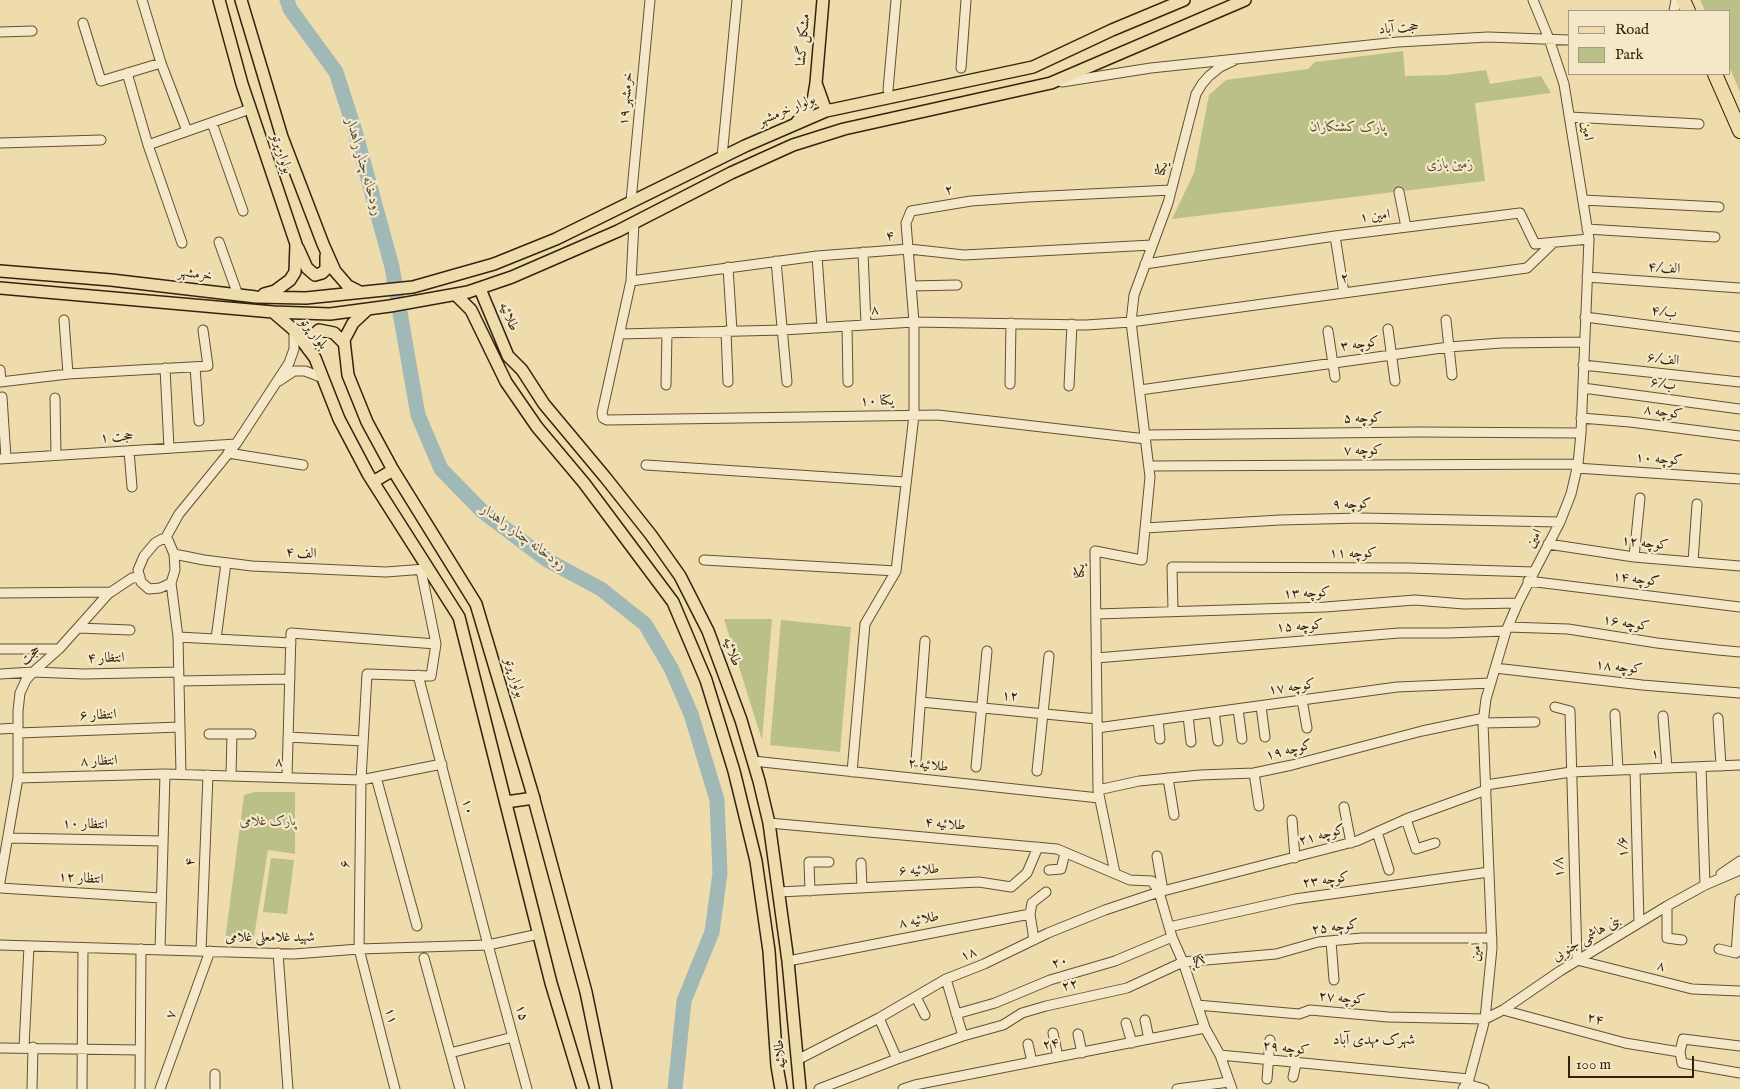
<!DOCTYPE html>
<meta charset="utf-8">
<style>
body{margin:0}
#map{position:relative;width:1740px;height:1089px;overflow:hidden;background:#eedcac;font-family:"IM FELL English",serif}
canvas{display:block}
.legend{position:absolute;left:1568px;top:10px;width:162px;height:65px;box-sizing:border-box;background:#f4e8c9;border:1px solid #a7997e;margin:0;padding:6px 9px;list-style:none;font-size:15px;color:#33230e}
.legend li{display:flex;align-items:center;gap:10px;height:25px}
.legend b{width:25px;border:1px solid #a7997e}
.scale{position:absolute;left:1568px;top:1056px;width:126px;height:22px;box-sizing:border-box;border:2px solid #33230e;border-top:0;padding-left:6px;font-size:15px;line-height:18px;white-space:nowrap;color:#33230e;-webkit-text-stroke:4px #f4e8c9;paint-order:stroke}
</style>
<div id="map">
<canvas width="1740" height="1089"></canvas>
<ul class="legend">
<li><b style="height:6px;background:#eedcac"></b>Road</li>
<li><b style="height:14px;background:#bac088"></b>Park</li>
</ul>
<div class="scale">100 m</div>
</div>
<script>
const context = document.querySelector('canvas').getContext('2d');
context.lineJoin = 'round';
function fillPath(path, color) { context.fillStyle = color; context.fill(path, 'evenodd'); }
const poly = rows => new Path2D(rows.map(r => 'M' + r).join(''));
function trace(path, color, width, dash) { context.strokeStyle = color; context.lineWidth = width; context.lineCap = dash ? 'butt' : 'round'; context.setLineDash(dash || []); context.stroke(path); }
function write(font, color, halo, rows, align = 'center') {
  context.font = font + ' "IM FELL English",Amiri,serif'; context.lineWidth = 4.5; context.setLineDash([]); context.textBaseline = 'middle'; context.strokeStyle = halo; context.fillStyle = color; for (const [text, x, y, turn = 0] of rows) {
    context.save(); context.translate(x, y); context.rotate((+turn || 0) * Math.PI / 180); context.textAlign = isNaN(turn) ? turn : align; if (halo) context.strokeText(text, 0, 0); context.fillText(text, 0, 0); context.restore();
  }
}
const green = poly([
 [1700,0,1740,0,1740,92,1729,66,1729,11,1705,11],
 [1403,51,1405,76,1446,75,1486,70,1490,84,1541,76,1551,93,1475,103,1485,181,1172,219,1194,173,1209,95,1226,80,1308,69,1315,62],
 [724,619,772,619,762,740],
 [781,620,851,627,840,752,770,745],
 [255,792,295,792,295,854,268,850,253,943,225,941,244,795],
 [271,858,294,860,287,914,263,912]
]);
const river = poly([
 [287,0,290,9,336,72,355,131,392,267,418,415,441,469,482,511,547,560,601,589,645,624,671,668,691,714,717,800,720,873,712,932,684,1001,675,1089]
]);
const minor = poly([
 [142,0,161,63,187,131],
 [1674,11,1676,0],
 [83,23,101,81,161,63],
 [0,32,32,31],
 [961,68,966,0],
 [127,73,148,145,182,243],
 [1062,82,1151,68,1398,42,1488,37,1569,40],
 [888,90,896,0],
 [1570,117,1699,124],
 [212,123,243,211],
 [0,143,101,140],
 [148,145,250,109],
 [722,157,737,0],
 [1399,192,1406,227],
 [1583,200,1719,207],
 [631,201,650,0],
 [634,223,631,281,602,413,603,418,607,420,938,415,1146,439],
 [1587,229,1715,237],
 [1335,236,1344,293],
 [219,242,238,295],
 [863,252,866,325],
 [817,256,822,327],
 [776,261,787,382],
 [1145,264,1335,236,1520,213,1535,244,1589,239],
 [728,267,732,331],
 [1587,277,1740,288],
 [631,281,817,256,909,249,964,255,1152,245],
 [911,286,957,285],
 [1585,317,1740,337],
 [64,320,68,374],
 [1446,320,1452,375],
 [847,326,848,382],
 [1388,329,1395,381],
 [726,331,728,382],
 [1328,331,1335,377],
 [620,334,783,330,914,322,1086,325,1131,322,1527,268,1554,242],
 [1583,365,1740,382],
 [195,367,199,421],
 [165,368,169,448],
 [0,370,1,382],
 [279,381,294,371,305,371,323,378],
 [0,382,68,374,208,366,203,330],
 [1010,384,1011,323],
 [666,385,667,333],
 [1069,386,1072,324],
 [1583,388,1740,409],
 [1140,390,1449,347,1501,343,1584,342],
 [2,397,6,458],
 [55,398,56,455],
 [1581,418,1630,422,1740,436],
 [1145,435,1418,432,1581,433],
 [129,451,132,487],
 [228,453,303,465],
 [0,459,236,444],
 [646,465,905,482],
 [1149,466,1578,464],
 [1576,468,1740,479],
 [1145,528,1280,520,1361,518,1560,522],
 [162,539,168,540,174,554,175,570,171,583,160,588,149,589,141,582,138,570,144,556,155,543,162,539],
 [165,539,179,514,236,444,289,363,294,349,294,330],
 [1548,544,1634,557,1740,566],
 [174,554,204,560,252,566,386,572,425,569],
 [1634,557,1640,498],
 [704,560,896,571],
 [1693,562,1697,504],
 [1528,581,1740,607],
 [171,583,178,637,181,774],
 [0,593,111,592],
 [1173,611,1172,567,1409,568,1533,572],
 [1096,614,1325,607,1415,600,1464,604,1518,603],
 [1508,627,1568,629,1657,643,1718,650,1740,652],
 [78,628,130,630],
 [178,637,291,643],
 [216,639,226,563],
 [0,649,59,649],
 [1096,658,1399,633,1447,633,1506,631],
 [1495,668,1642,685,1740,693],
 [0,674,33,672,84,674,178,672],
 [418,675,488,945,527,1089],
 [179,681,290,679],
 [1302,700,1307,728],
 [921,702,1097,719],
 [1261,706,1265,737],
 [1555,707,1570,711,1577,960,1692,989,1740,991],
 [1238,709,1242,739],
 [1214,712,1218,741],
 [1615,714,1618,770],
 [1188,716,1191,742],
 [1663,716,1667,768],
 [1718,718,1721,766],
 [1158,720,1160,739],
 [1483,723,1535,722],
 [1097,728,1397,687,1491,683],
 [0,729,18,728],
 [18,733,180,727],
 [209,734,251,734],
 [288,737,363,741],
 [753,761,1099,798],
 [916,761,925,641],
 [976,767,987,651],
 [1701,767,1705,885],
 [1635,770,1639,923],
 [1037,771,1049,656],
 [852,772,865,624,896,571,914,415,914,322,906,223,911,211,971,201,1028,197,1171,190],
 [1254,773,1259,806],
 [231,776,232,734],
 [287,777,291,633,436,644],
 [376,777,417,926],
 [18,778,165,774,361,780,442,764],
 [1168,778,1174,815],
 [1486,785,1571,772,1740,765],
 [1098,790,1139,781,1200,775,1254,773,1292,765,1422,731,1484,718],
 [1344,807,1351,843],
 [1406,819,1416,849,1435,843],
 [1292,820,1295,858],
 [769,823,1057,849,1130,880,1152,881,1159,892,1172,937,1183,962,1205,1028,1220,1055,1232,1089],
 [1377,832,1389,870],
 [8,838,163,841],
 [1157,856,1163,891],
 [861,863,862,888],
 [1049,870,1061,869,1065,853],
 [1115,873,1098,790,1095,551,1142,560,1150,477,1131,322,1134,295,1168,203,1196,94,1202,84,1209,76,1220,67,1233,61],
 [1721,874,1740,861],
 [0,882,18,778,18,711,20,693,26,680,33,672,59,649,108,594,132,578,140,577],
 [0,888,161,898],
 [810,891,809,862,829,862],
 [779,892,979,882,1011,887,1027,873,1038,847],
 [1667,906,1667,938,1682,940],
 [1030,914,1032,903,1046,892],
 [1169,927,1295,899,1489,872],
 [1331,941,1334,980],
 [0,945,294,954,359,949,488,945,539,934],
 [1719,949,1736,953,1740,899],
 [160,950,165,774],
 [201,951,208,775],
 [278,953,288,1089],
 [424,958,460,1089],
 [788,961,1030,914,1034,940],
 [946,979,963,1036],
 [916,997,925,1015],
 [1197,1005,1299,1014,1310,1010,1388,1017,1485,1019,1503,1010,1560,971,1667,906,1705,885,1740,870],
 [1503,1010,1625,1043,1680,1052],
 [956,1014,995,1003,1050,980,1115,961,1172,937],
 [879,1018,897,1059],
 [1145,1020,1149,1039],
 [1126,1023,1132,1043],
 [1053,1033,1058,1057],
 [1078,1034,1082,1053],
 [1028,1044,1032,1062],
 [1740,1046,1683,1039,1680,1052,1682,1063,1740,1073],
 [24,1047,29,946],
 [0,1048,140,1050],
 [450,1053,513,1037],
 [1220,1055,1469,1079],
 [797,1060,879,1018,946,979,984,964,1048,933,1105,910,1159,892,1357,841,1406,819,1486,790],
 [215,1074,215,1089],
 [1293,1077,1296,1064],
 [1267,1079,1270,1040],
 [1467,1084,1484,1089],
 [32,1089,33,1047],
 [82,1089,83,948],
 [140,1089,141,949],
 [160,1089,210,951],
 [395,1089,359,949,361,780,367,674,431,676,436,644,421,570],
 [819,1089,897,1059,963,1036,1003,1025,1022,1013,1046,1006,1127,988,1183,962,1276,954,1318,942,1362,938,1492,938],
 [903,1089,915,1085,1205,1028],
 [1177,1089,1229,1082],
 [1463,1089,1469,1079,1485,1019,1492,948,1483,723,1486,699,1506,631,1518,603,1560,522,1571,494,1578,464,1581,433,1589,239,1564,84,1549,39,1533,0]
]);
const major = poly([
 [219,0,242,84,296,244,295,272,290,280,275,291,264,294],
 [241,0,282,137,323,244,335,271,348,286,360,292],
 [816,83,823,0],
 [797,122,813,101,816,83,826,111],
 [298,248,307,268,315,275,322,273,326,269,326,256],
 [0,271,111,280,256,297,306,298,413,287,494,264,556,239,745,146,826,111,1033,67,1112,30,1184,0],
 [0,288,273,312,330,314,390,306,468,292,512,277,618,231,731,173,793,145,844,129,1051,83,1245,0],
 [480,289,508,356,522,370,544,404,605,477,651,535,680,576,708,631,741,720,759,781,769,823,788,961,800,1089],
 [456,295,471,310,506,382,537,427,584,483,673,602,706,680,734,771,756,861,769,951,777,1066,781,1089],
 [368,309,353,323,344,340,348,375,367,422,393,470,476,604,532,792,586,992,606,1089],
 [273,312,294,330,315,358,339,419,368,474,459,617,551,983,583,1089],
 [308,349,312,337,319,330,334,333,344,343],
 [373,482,393,470],
 [506,802,534,798]
]);
const highway = poly([
 [1683,0,1688,11],
 [1715,74,1740,131]
]);
const streetNames = [
 ["حجت آباد",1399,29,-5],
 ["مشکل گشا",804,40,-85],
 ["۱۹ خرمشهر",627,99,-85],
 ["بولوار خرمشهر",787,111,-23],
 ["امین",1586,131,81],
 ["بولوار پرتو",281,154,72],
 ["یکتا",1163,169,-76],
 ["۲",949,191,-9],
 ["امین ۱",1375,217,-7],
 ["۴",890,237,-4],
 ["۴/الف",1664,269,4],
 ["خرمشهر",195,275,7],
 ["۲",1345,279,-8],
 ["۸",875,311,-3],
 ["۴/ب",1664,313,7],
 ["طلائیه",508,317,67],
 ["بلوار پرتو",313,334,52],
 ["کوچه ۳",1360,345,-8],
 ["۶/الف",1663,360,6],
 ["ب/۶",1663,385,8],
 ["۱۰ یکتا",877,402,-1],
 ["کوچه ۸",1663,413,8],
 ["کوچه ۵",1363,419,-1],
 ["حجت ۱",117,438,-4],
 ["کوچه ۷",1363,451],
 ["کوچه ۱۰",1659,460,4],
 ["کوچه ۹",1352,505,-1],
 ["امین",1535,539,-62],
 ["کوچه ۱۲",1645,544,6],
 ["۴ الف",301,554,3],
 ["کوچه ۱۱",1353,554],
 ["یکتا",1081,571,-91],
 ["کوچه ۱۴",1636,580,7],
 ["کوچه ۱۳",1307,594,-2],
 ["کوچه ۱۶",1626,624,9],
 ["کوچه ۱۵",1300,627,-4],
 ["طلائیه",731,652,70],
 ["حجت",31,656,-43],
 ["انتظار ۴",106,659,-1],
 ["کوچه ۱۸",1619,668,6],
 ["بولوار پرتو",514,678,73],
 ["کوچه ۱۷",1292,688,-8],
 ["۱۲",1010,697,5],
 ["انتظار ۶",98,716,-2],
 ["کوچه ۱۹",1289,751,-14],
 ["۱",1655,755,-2],
 ["انتظار ۸",99,762,-2],
 ["۸",279,763,2],
 ["طلائیه ۲",928,766,6],
 ["۱۰",467,807,76],
 ["انتظار ۱۰",85,825,1],
 ["طلائیه ۴",945,825,5],
 ["کوچه ۲۱",1322,836,-15],
 ["۱/۶",1624,847,-92],
 ["۴",191,862,-88],
 ["۶",346,864,-89],
 ["۱/۸",1560,867,-92],
 ["طلائیه ۶",919,871,-3],
 ["انتظار ۱۲",81,879,3],
 ["کوچه ۲۳",1326,881,-8],
 ["طلائیه ۸",919,921,-11],
 ["کوچه ۲۵",1335,928,-7],
 ["شهید غلامعلی غلامی",270,938],
 ["بنی هاشمی جنوبی",1587,939,-31],
 ["امین",1477,952,-87],
 ["۱۸",969,955,-23],
 ["یکتا",1197,962,70],
 ["۲۰",1060,963,-16],
 ["۸",1661,967,14],
 ["۲۲",1070,986,-13],
 ["کوچه ۲۷",1342,999,5],
 ["۱۵",521,1013,75],
 ["۷",172,1015,-70],
 ["۱۱",390,1016,76],
 ["۲۴",1595,1020,15],
 ["۲۴",1051,1045,-11],
 ["کوچه ۲۹",1286,1049,6],
 ["طلائیه",781,1054,-96]
];
const parkNames = [
 ["پارک کشتکاران",1348,128],
 ["زمین بازی",1450,165],
 ["پارک غلامی",268,822]
];
const waterNames = [
 ["رودخانه چنار راهدار",363,167,74],
 ["رودخانه چنار راهدار",523,538,36]
];
const neighbourhoodNames = [
 ["شهرک مهدی آباد",1374,1041]
];
fillPath(green, '#bac088');
trace(river, '#a0b8b6', 15);
trace(minor, '#625136', 11);
trace(major, '#33230e', 14);
trace(highway, '#33230e', 16);
trace(minor, '#f4e8c9', 9);
trace(major, '#eedcac', 11);
trace(highway, '#eedcac', 14);
write('14px', '#33230e', '#f4e8c9', streetNames);
write('italic 14px', '#554a2c', '#f4e8c9', parkNames);
write('italic 15px', '#545040', '#f4e8c9', waterNames);
write('15px', '#33230e', '#f4e8c9', neighbourhoodNames);
</script>
